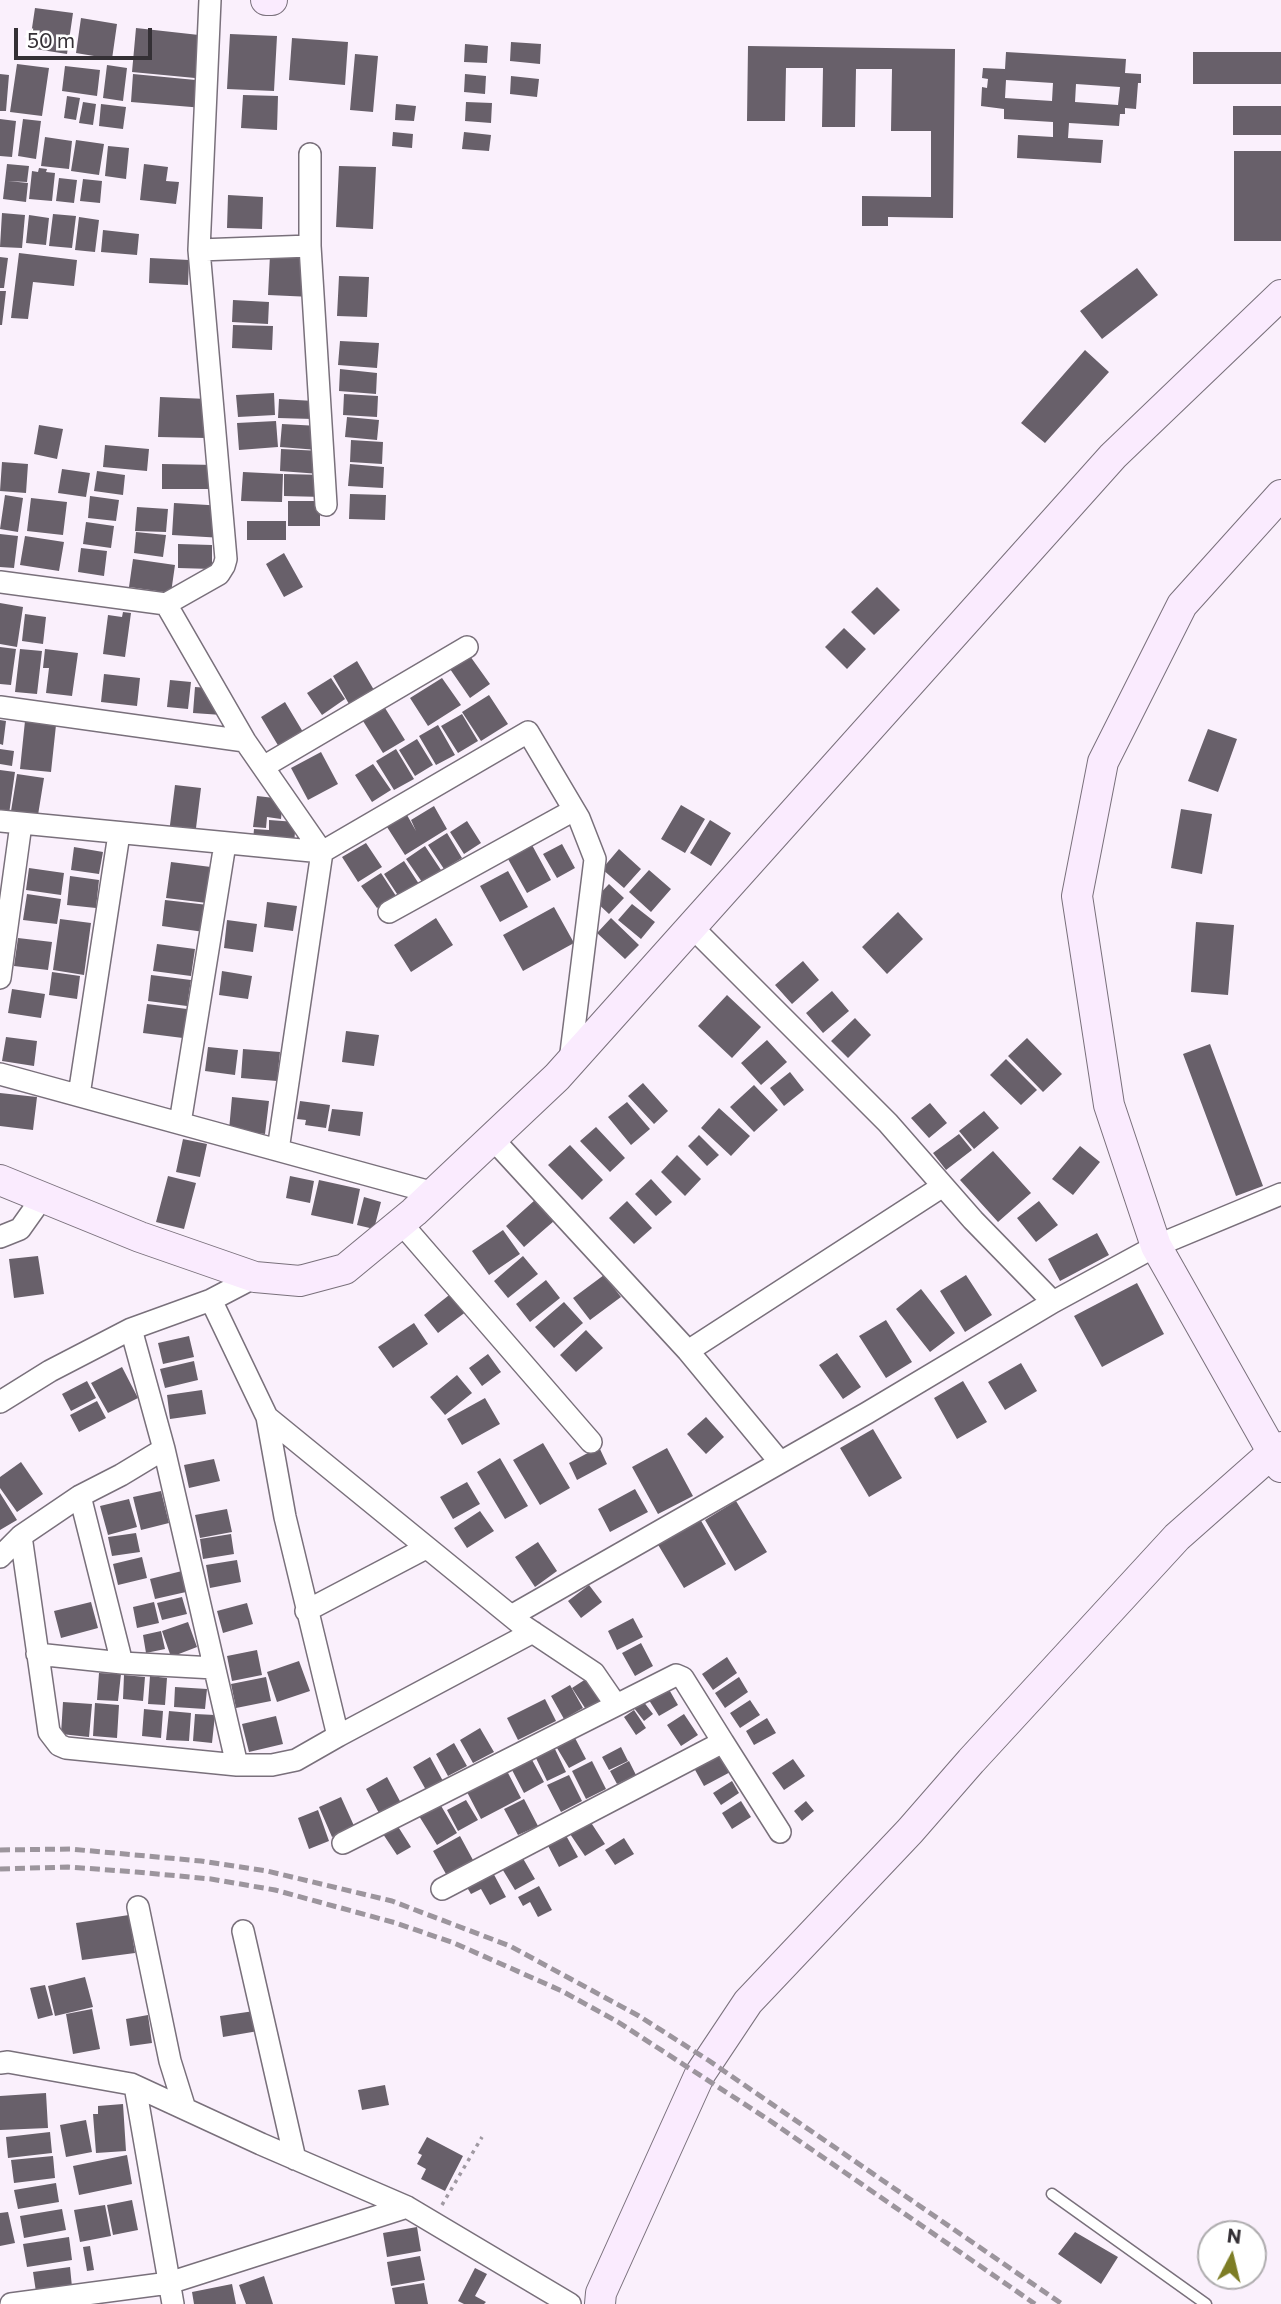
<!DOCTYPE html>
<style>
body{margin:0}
#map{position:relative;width:1281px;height:2304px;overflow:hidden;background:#faf0fc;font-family:Commissioner,sans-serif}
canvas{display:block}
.north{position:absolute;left:1197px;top:2220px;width:70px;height:70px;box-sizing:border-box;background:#fff;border:2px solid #aeacae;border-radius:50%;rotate:7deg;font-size:19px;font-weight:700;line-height:28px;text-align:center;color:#343035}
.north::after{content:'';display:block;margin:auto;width:24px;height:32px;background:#7d7d25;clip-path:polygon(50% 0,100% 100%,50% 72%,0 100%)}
.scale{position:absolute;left:14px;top:28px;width:138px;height:32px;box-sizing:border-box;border:4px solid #343035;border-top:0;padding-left:9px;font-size:21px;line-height:24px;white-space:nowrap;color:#343035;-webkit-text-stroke:5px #fff;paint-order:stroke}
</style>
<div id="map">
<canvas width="1281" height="2304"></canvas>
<div class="north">N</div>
<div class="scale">50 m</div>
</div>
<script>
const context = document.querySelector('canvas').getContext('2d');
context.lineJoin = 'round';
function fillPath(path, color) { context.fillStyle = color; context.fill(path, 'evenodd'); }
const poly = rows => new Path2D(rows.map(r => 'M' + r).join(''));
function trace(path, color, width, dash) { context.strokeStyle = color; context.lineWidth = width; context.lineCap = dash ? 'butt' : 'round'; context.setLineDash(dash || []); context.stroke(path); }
const building = poly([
 [35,8,73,13,67,54,29,48],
 [81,18,117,24,112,59,76,53],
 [136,28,199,35,195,78,132,72],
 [230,34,277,36,274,91,227,89],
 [292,38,348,42,345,85,289,80],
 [511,42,541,44,540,64,510,61],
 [465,44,488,46,487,63,464,62],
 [748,46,955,49,953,218,888,217,888,226,862,226,862,196,931,197,931,131,891,131,892,69,856,69,855,127,822,127,823,68,786,68,785,121,747,121],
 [1006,52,1126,59,1125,73,1141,74,1141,83,1138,83,1136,109,1125,108,1125,114,1120,114,1119,126,1069,123,1068,138,1103,140,1101,163,1017,158,1018,135,1053,137,1053,122,1004,119,1004,109,981,106,982,87,987,88,988,79,982,78,983,68,1005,69],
 [1006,80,1053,83,1052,101,1005,98],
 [1076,84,1120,87,1118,105,1075,102],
 [1193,52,1281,52,1281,84,1193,84],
 [355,54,378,56,373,112,350,110],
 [17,64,49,68,42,116,10,112],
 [107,65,127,68,123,101,103,98],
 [65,66,100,70,97,96,62,91],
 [0,74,9,75,6,111,0,111],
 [133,74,206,81,204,108,131,102],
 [465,74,486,76,485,94,464,92],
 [511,76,539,79,537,97,510,94],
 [243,95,278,96,277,130,241,128],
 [67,96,80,98,76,120,64,118],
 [83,102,96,104,93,125,79,123],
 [466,102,492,103,491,123,465,121],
 [101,104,126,107,123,129,99,126],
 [396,104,416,106,414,121,395,120],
 [1233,106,1281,106,1281,135,1233,135],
 [0,119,16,121,12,157,0,156],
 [23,119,41,121,36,159,18,156],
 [393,132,413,134,412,148,392,146],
 [464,132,491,135,489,151,462,149],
 [45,137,72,141,69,169,41,166],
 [76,140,104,144,99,175,71,171],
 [108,146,129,148,126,179,105,176],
 [1234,151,1281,151,1281,241,1234,241],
 [7,164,29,166,27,182,8,181,28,183,26,202,3,199],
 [144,164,168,167,166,181,179,182,176,204,140,200],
 [339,166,376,167,373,229,336,227],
 [39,168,47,169,46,172,55,173,52,201,29,199,32,171,38,172],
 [59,178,77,180,74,203,56,201],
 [83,179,102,181,100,203,80,201],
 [228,195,263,197,262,229,227,228],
 [2,213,25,215,22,248,0,247],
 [53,214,76,216,72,248,49,246],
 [29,215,49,218,46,245,26,243],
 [79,217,99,220,95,252,75,250],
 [103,230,139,234,137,255,101,252],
 [19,253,77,260,74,286,33,282,28,319,11,318],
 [270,255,313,257,312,297,268,295],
 [0,257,8,258,4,288,0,288],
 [150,258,189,260,188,285,149,283],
 [1137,268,1158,295,1102,339,1080,311],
 [339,276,369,277,367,317,337,316],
 [0,291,6,291,2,325,0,325],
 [233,300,269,302,268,324,232,322],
 [233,325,273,326,272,350,232,348],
 [340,341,379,343,377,368,338,365],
 [1085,350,1109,372,1045,443,1021,423],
 [340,369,377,373,376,394,339,391],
 [274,393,275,415,238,417,236,395],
 [344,394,378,396,377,417,343,415],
 [160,397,208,399,206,438,158,437],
 [279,399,314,401,313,419,278,418],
 [347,417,379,420,377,440,345,437],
 [276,421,278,447,239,450,237,423],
 [282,424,319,426,318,450,280,447],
 [39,425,63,429,57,459,34,454],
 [351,440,383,442,382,464,350,462],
 [105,445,149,449,147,471,103,467],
 [281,449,321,451,320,474,280,471],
 [2,462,28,464,26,493,0,491],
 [162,464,216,465,216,489,162,489],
 [350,464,384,467,383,488,348,486],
 [62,469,90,473,86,497,58,493],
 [97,471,125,475,123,495,94,491],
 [243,472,283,474,282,502,241,501],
 [284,474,324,475,323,497,284,496],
 [350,494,386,495,385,520,349,519],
 [5,495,23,498,18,532,0,529],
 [90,496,119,500,116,521,88,518],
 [31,498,67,502,63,535,27,531],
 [288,501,320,501,320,526,288,526],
 [174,503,225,506,223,538,172,535],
 [137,507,168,509,166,532,135,531],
 [247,521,286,521,286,540,247,540],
 [86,522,114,526,111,548,83,544],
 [136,532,166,535,163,557,134,553],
 [0,534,18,536,14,568,0,567],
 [25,536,64,542,59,571,20,565],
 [178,544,212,545,212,569,178,568],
 [81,548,107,551,104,576,78,572],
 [284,553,303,587,284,597,266,564],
 [133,559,175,565,171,593,129,587],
 [877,587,900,610,874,635,851,612],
 [0,603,23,607,17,647,0,644],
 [123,612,131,613,125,657,103,654,108,615,122,617],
 [25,614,46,617,43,644,22,641],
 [844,628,866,649,847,669,825,647],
 [0,647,16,649,11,685,0,684],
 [20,649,42,651,37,694,15,692],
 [45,649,78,653,72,696,46,693,49,668,43,668],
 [470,656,490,684,470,698,450,669],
 [357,661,374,690,349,704,333,676],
 [104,674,140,678,137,706,101,702],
 [331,678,345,699,322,715,307,693],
 [442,678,461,705,428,726,410,698],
 [170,680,191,682,188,709,167,707],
 [195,687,209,688,222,715,193,713],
 [489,695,508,724,481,741,462,712],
 [285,702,303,732,279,747,261,717],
 [385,708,405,740,383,753,363,721],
 [462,714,478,741,458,753,441,726],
 [0,720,6,721,3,745,0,744],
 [25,721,56,725,51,772,20,769],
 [438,725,455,755,436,765,419,736],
 [1208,729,1237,739,1218,792,1188,781],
 [417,739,433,765,415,776,399,750],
 [0,749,14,751,12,766,0,764],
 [396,749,414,779,394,790,376,761],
 [321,752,338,784,308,800,291,768],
 [373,764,391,790,372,802,355,775],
 [0,770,15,772,9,814,0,812],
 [17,774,44,778,38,815,11,811],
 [175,785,201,788,195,836,169,833],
 [257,796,283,799,281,819,267,817,266,828,253,827],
 [681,805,705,819,685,853,661,839],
 [434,806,447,829,405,855,387,827,407,815,416,831,411,820],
 [1181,809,1212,814,1202,874,1171,868],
 [269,820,296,822,294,843,253,840,254,829,269,830],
 [710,820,731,833,711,866,690,853],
 [467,821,481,843,464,854,450,832],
 [447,833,462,858,444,869,428,845],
 [366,843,382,867,358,882,342,857],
 [562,844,575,868,557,878,543,854],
 [532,845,551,880,527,893,508,859],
 [425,846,441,870,422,882,406,859],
 [74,847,103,852,99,874,71,870],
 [619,849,641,869,624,888,602,869],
 [404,861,419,884,399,897,384,874],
 [171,862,211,867,207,903,166,898],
 [29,868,64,873,61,895,26,890],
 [649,870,671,889,651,912,629,892],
 [508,871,528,907,500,922,480,886],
 [381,873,396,896,377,908,361,886],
 [70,876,99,880,96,908,67,905],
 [609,884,624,898,609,914,594,900],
 [27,894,61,899,57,924,23,920],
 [165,900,208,905,204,932,162,926],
 [267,902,297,906,293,931,264,927],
 [632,904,655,922,641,939,618,920],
 [554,907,574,943,523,971,503,935],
 [898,912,923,939,887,974,862,947],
 [436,918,453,945,411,972,394,945],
 [611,918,639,945,625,959,597,933],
 [60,919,91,923,84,975,53,970],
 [227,920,257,924,253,952,224,948],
 [1196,922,1234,925,1228,995,1191,992],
 [18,938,52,942,48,970,14,966],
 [157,944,195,949,191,976,153,971],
 [803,961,819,980,792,1004,775,985],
 [222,971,252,976,248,999,219,995],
 [52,972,80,976,77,999,49,995],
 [151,975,191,980,187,1006,148,1001],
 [12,989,45,994,41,1018,8,1013],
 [832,991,849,1011,823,1033,806,1013],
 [727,995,761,1027,732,1058,698,1026],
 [147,1004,187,1009,183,1038,143,1033],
 [855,1018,871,1035,848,1058,831,1041],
 [346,1031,379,1035,374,1066,342,1062],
 [6,1037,37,1041,34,1066,2,1061],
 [1027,1038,1062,1074,1043,1092,1008,1056],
 [767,1040,787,1062,761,1085,741,1063],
 [1210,1044,1263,1186,1236,1196,1183,1054],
 [208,1047,238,1050,235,1075,205,1071],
 [243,1049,280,1052,277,1081,241,1078],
 [1006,1059,1037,1090,1021,1105,990,1075],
 [790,1072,804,1090,784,1106,770,1088],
 [643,1083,668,1111,654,1124,628,1096],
 [754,1085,778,1110,754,1132,730,1107],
 [0,1093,37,1097,33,1130,0,1126],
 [232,1097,269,1101,265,1134,229,1130],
 [300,1101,330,1105,326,1128,305,1125,306,1120,297,1119],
 [627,1102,650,1129,631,1145,608,1117],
 [930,1103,947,1123,929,1138,911,1118],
 [719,1108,750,1136,731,1156,701,1128],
 [332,1109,363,1112,360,1136,328,1131],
 [984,1111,999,1128,974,1149,959,1131],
 [596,1127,625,1158,610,1172,580,1141],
 [959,1134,972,1150,946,1170,933,1153],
 [699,1135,719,1155,707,1166,688,1146],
 [183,1139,207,1144,200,1177,176,1172],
 [570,1145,603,1180,582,1200,548,1165],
 [1080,1146,1100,1162,1073,1195,1052,1179],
 [993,1151,1031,1193,998,1222,960,1180],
 [677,1155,701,1179,685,1196,661,1172],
 [168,1176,196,1183,184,1229,156,1222],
 [290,1176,314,1181,310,1203,286,1198],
 [651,1179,672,1202,656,1216,635,1194],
 [319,1180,360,1189,353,1224,311,1215],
 [364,1197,381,1202,374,1229,357,1225],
 [535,1200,554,1221,524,1247,506,1226],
 [627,1201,652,1228,634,1244,609,1218],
 [1039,1201,1058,1225,1036,1242,1017,1218],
 [503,1230,520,1254,489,1275,472,1251],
 [1097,1233,1109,1255,1060,1281,1048,1259],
 [38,1256,44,1294,14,1298,9,1259],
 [523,1256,538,1274,508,1298,494,1281],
 [604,1275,621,1297,590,1320,573,1298],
 [966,1275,992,1315,965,1332,940,1291],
 [546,1280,560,1298,530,1322,516,1304],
 [1137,1283,1164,1334,1102,1367,1074,1316],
 [921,1289,955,1333,930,1352,896,1309],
 [453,1292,467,1311,438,1333,424,1315],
 [564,1302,583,1323,554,1348,535,1327],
 [886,1320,912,1362,886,1378,859,1336],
 [414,1323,428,1344,393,1368,378,1347],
 [586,1330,603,1348,576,1372,560,1355],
 [189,1336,194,1357,163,1364,158,1343],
 [837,1353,861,1387,843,1399,819,1365],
 [488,1354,501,1372,482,1386,469,1368],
 [194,1361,198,1380,165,1388,160,1369],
 [1021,1363,1037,1391,1005,1410,988,1382],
 [122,1367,138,1398,108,1413,91,1383],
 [457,1375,472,1393,445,1415,430,1397],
 [87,1381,96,1398,71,1411,62,1394],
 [963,1381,987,1422,957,1439,934,1398],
 [202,1390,206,1414,170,1419,167,1395],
 [485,1398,500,1424,462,1445,447,1419],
 [97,1401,106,1418,79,1432,70,1415],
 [706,1417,724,1437,706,1454,687,1434],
 [873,1429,902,1478,869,1497,840,1448],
 [543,1443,570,1488,540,1505,513,1460],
 [599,1447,607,1464,577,1480,569,1463],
 [667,1448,693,1496,658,1514,632,1467],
 [500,1458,528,1506,505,1519,477,1472],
 [214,1459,220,1481,189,1488,184,1465],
 [21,1462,43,1494,17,1512,0,1488,0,1477],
 [467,1482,480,1504,453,1519,440,1497],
 [635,1489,648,1512,610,1532,598,1509],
 [161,1491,169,1523,141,1530,133,1497],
 [0,1493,17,1520,0,1530],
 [129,1499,137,1527,108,1535,100,1506],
 [736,1501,767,1552,735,1571,705,1520],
 [227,1509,232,1532,200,1538,195,1515],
 [480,1511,494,1531,467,1548,454,1528],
 [700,1519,726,1564,684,1588,657,1543],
 [136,1533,140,1552,112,1556,108,1537],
 [231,1534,234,1554,203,1559,200,1539],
 [538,1542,557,1571,535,1587,515,1557],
 [142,1557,147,1578,118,1585,113,1564],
 [237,1560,241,1582,210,1588,206,1565],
 [182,1571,186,1592,155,1599,150,1579],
 [589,1585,602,1602,581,1618,568,1601],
 [182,1597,187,1614,162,1620,157,1603],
 [91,1602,98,1628,61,1638,54,1611],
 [154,1602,159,1623,137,1628,133,1607],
 [247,1603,253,1624,223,1633,217,1611],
 [633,1618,643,1637,617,1650,608,1631],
 [188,1622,197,1647,171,1657,162,1631],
 [161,1631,165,1649,146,1653,143,1635],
 [641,1643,653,1666,635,1676,622,1653],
 [257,1650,262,1675,232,1681,227,1656],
 [727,1657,737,1673,713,1690,702,1674],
 [299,1661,310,1691,277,1702,267,1672],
 [99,1673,121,1674,118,1701,97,1700],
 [124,1675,145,1677,143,1701,123,1699],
 [150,1676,167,1678,165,1705,148,1704],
 [266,1677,271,1701,236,1708,231,1684],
 [589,1677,603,1701,587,1711,572,1688],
 [739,1677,748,1692,725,1708,715,1693],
 [570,1685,583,1708,564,1719,551,1696],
 [667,1686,678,1705,659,1716,647,1697],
 [175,1687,207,1689,205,1709,174,1707],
 [545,1699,556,1721,518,1740,507,1718],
 [750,1700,760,1715,740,1728,730,1713],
 [643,1701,653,1714,644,1721,634,1708],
 [63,1702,92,1704,89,1737,61,1734],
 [95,1703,119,1705,117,1738,93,1736],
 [144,1709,163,1711,161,1738,142,1736],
 [634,1710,646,1728,636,1735,624,1717],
 [169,1711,191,1713,189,1741,166,1740],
 [195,1714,215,1715,212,1743,193,1741],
 [684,1714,698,1735,681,1746,667,1725],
 [276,1716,283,1744,249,1752,242,1724],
 [767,1718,776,1733,754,1745,746,1731],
 [480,1728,494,1752,473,1763,460,1740],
 [575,1738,586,1759,569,1768,557,1748],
 [454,1743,467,1766,448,1776,436,1754],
 [554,1747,566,1772,547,1781,535,1756],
 [621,1747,628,1761,609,1770,602,1757],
 [726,1751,736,1769,704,1786,694,1768],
 [430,1757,443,1781,426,1790,413,1767],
 [531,1758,544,1782,524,1793,511,1768],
 [793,1759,805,1776,784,1790,772,1773],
 [592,1761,606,1789,586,1799,572,1771],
 [629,1761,636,1775,617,1784,610,1771],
 [507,1771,521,1798,481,1819,467,1792],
 [569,1775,582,1801,561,1812,547,1785],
 [387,1777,401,1803,380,1815,366,1789],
 [732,1781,739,1793,721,1805,713,1793],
 [341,1797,355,1828,332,1837,319,1807],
 [524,1799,538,1826,518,1835,504,1809],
 [466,1800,478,1820,458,1831,447,1810],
 [741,1801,751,1817,732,1829,722,1813],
 [806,1801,814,1811,802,1821,794,1811],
 [440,1804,457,1833,437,1845,419,1816],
 [318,1810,329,1841,309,1849,298,1818],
 [588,1818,605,1844,585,1856,568,1831],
 [397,1825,411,1847,397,1855,383,1834],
 [563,1830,578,1857,559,1867,545,1840],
 [460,1836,473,1860,446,1874,433,1851],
 [624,1838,634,1854,615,1865,605,1850],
 [521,1855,535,1879,515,1890,501,1867],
 [491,1869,506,1897,490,1905,481,1889,471,1894,465,1884],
 [539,1886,552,1910,538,1917,530,1902,523,1906,518,1897],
 [129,1915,135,1953,82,1960,76,1923],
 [85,1977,93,2007,55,2016,48,1986],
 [45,1985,53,2015,38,2019,30,1988],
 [92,2009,100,2049,73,2054,66,2014],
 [261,2010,264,2030,223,2037,220,2016],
 [148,2015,152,2043,130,2046,126,2019],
 [385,2085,389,2105,362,2110,358,2090],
 [46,2093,48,2128,0,2130,0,2096],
 [123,2104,126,2151,96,2153,93,2114,98,2114,98,2106],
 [86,2120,92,2152,66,2157,60,2125],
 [50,2132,52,2153,8,2158,6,2137],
 [427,2137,463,2156,445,2191,421,2179,426,2169,417,2164,422,2155,418,2153],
 [127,2155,132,2184,79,2195,73,2166],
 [53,2156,55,2178,14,2183,11,2160],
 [56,2183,59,2202,18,2209,14,2190],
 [132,2200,138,2230,113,2235,107,2205],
 [105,2205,111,2236,80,2242,74,2210],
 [62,2209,66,2230,24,2238,20,2216],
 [8,2212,15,2243,0,2246,0,2213],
 [417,2227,421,2251,387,2257,383,2233],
 [1075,2232,1118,2257,1101,2284,1058,2254],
 [69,2237,72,2260,27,2267,23,2244],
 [90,2246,94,2270,87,2271,83,2247],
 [420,2256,425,2280,391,2286,387,2262],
 [70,2267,72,2287,36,2292,33,2272],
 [475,2268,487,2274,475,2296,486,2302,484,2304,464,2304,458,2301],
 [264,2276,273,2304,246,2304,239,2285],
 [424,2283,428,2304,395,2304,392,2288],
 [232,2284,236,2304,194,2304,192,2292]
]);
const path = poly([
 [442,2205,482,2137]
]);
const lane = poly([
 [1052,2194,1206,2304]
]);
const street = poly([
 [310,154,310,246,326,505],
 [199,250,310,246],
 [0,582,166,604,219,574,224,566,226,559,199,250,210,0],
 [166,604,245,741,322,852,278,1150],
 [0,707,245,741],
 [263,767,467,647],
 [0,821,322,852,528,732,579,818,595,859,570,1061],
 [389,912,574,810],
 [690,925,888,1123,973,1220,1053,1302],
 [0,978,21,824],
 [0,1074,434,1193],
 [79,1095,119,834],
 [180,1123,225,844],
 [491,1137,688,1351,780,1462],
 [401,1223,591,1442],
 [0,1237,20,1229,42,1198],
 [211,1300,267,1417,285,1517,338,1736,533,1632],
 [131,1329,164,1449,237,1765],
 [688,1351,943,1186],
 [0,1402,50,1371,131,1329,211,1300,255,1277],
 [267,1417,522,1625,594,1673,616,1705],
 [80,1496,122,1663],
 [21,1536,80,1496,121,1475,164,1449],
 [0,1557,21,1536,49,1732,59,1745,66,1748,237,1765,272,1765,296,1760,338,1736],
 [306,1611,426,1548],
 [511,1616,867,1413,1053,1302,1156,1246,1281,1194],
 [37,1654,122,1663,214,1668],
 [723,1742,780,1832],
 [343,1843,676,1675,683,1678,723,1742,442,1889],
 [138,1907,170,2061,185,2109],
 [243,1931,295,2159],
 [0,2063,8,2062,131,2084,261,2144,407,2207,570,2304],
 [135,2086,173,2304],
 [11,2304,169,2283,407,2207]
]);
const secondary = poly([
 [266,0,272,0],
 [1281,495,1182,605,1103,762,1077,896,1109,1105,1156,1246,1281,1467],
 [0,1180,140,1237,255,1277,300,1281,345,1269,414,1212,557,1077,1113,456,1281,295],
 [600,2304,601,2293,700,2074,748,2002,910,1831,971,1761,1177,1537,1272,1453,1281,1447]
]);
const rail = poly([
 [0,1850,70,1849,201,1861,267,1871,392,1901,510,1946,639,2016,708,2060,1062,2304],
 [0,1869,68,1867,136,1872,211,1879,275,1890,396,1923,454,1943,562,1991,618,2022,769,2120,1035,2304]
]);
fillPath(building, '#68606a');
trace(lane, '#79707b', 13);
trace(street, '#79707b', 24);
trace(secondary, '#79707b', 32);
trace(path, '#a099a2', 3.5, [3.5, 5]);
trace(lane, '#fff', 10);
trace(street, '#fff', 21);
trace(secondary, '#faebfe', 30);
trace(rail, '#9c959d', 5, [10, 5]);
</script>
